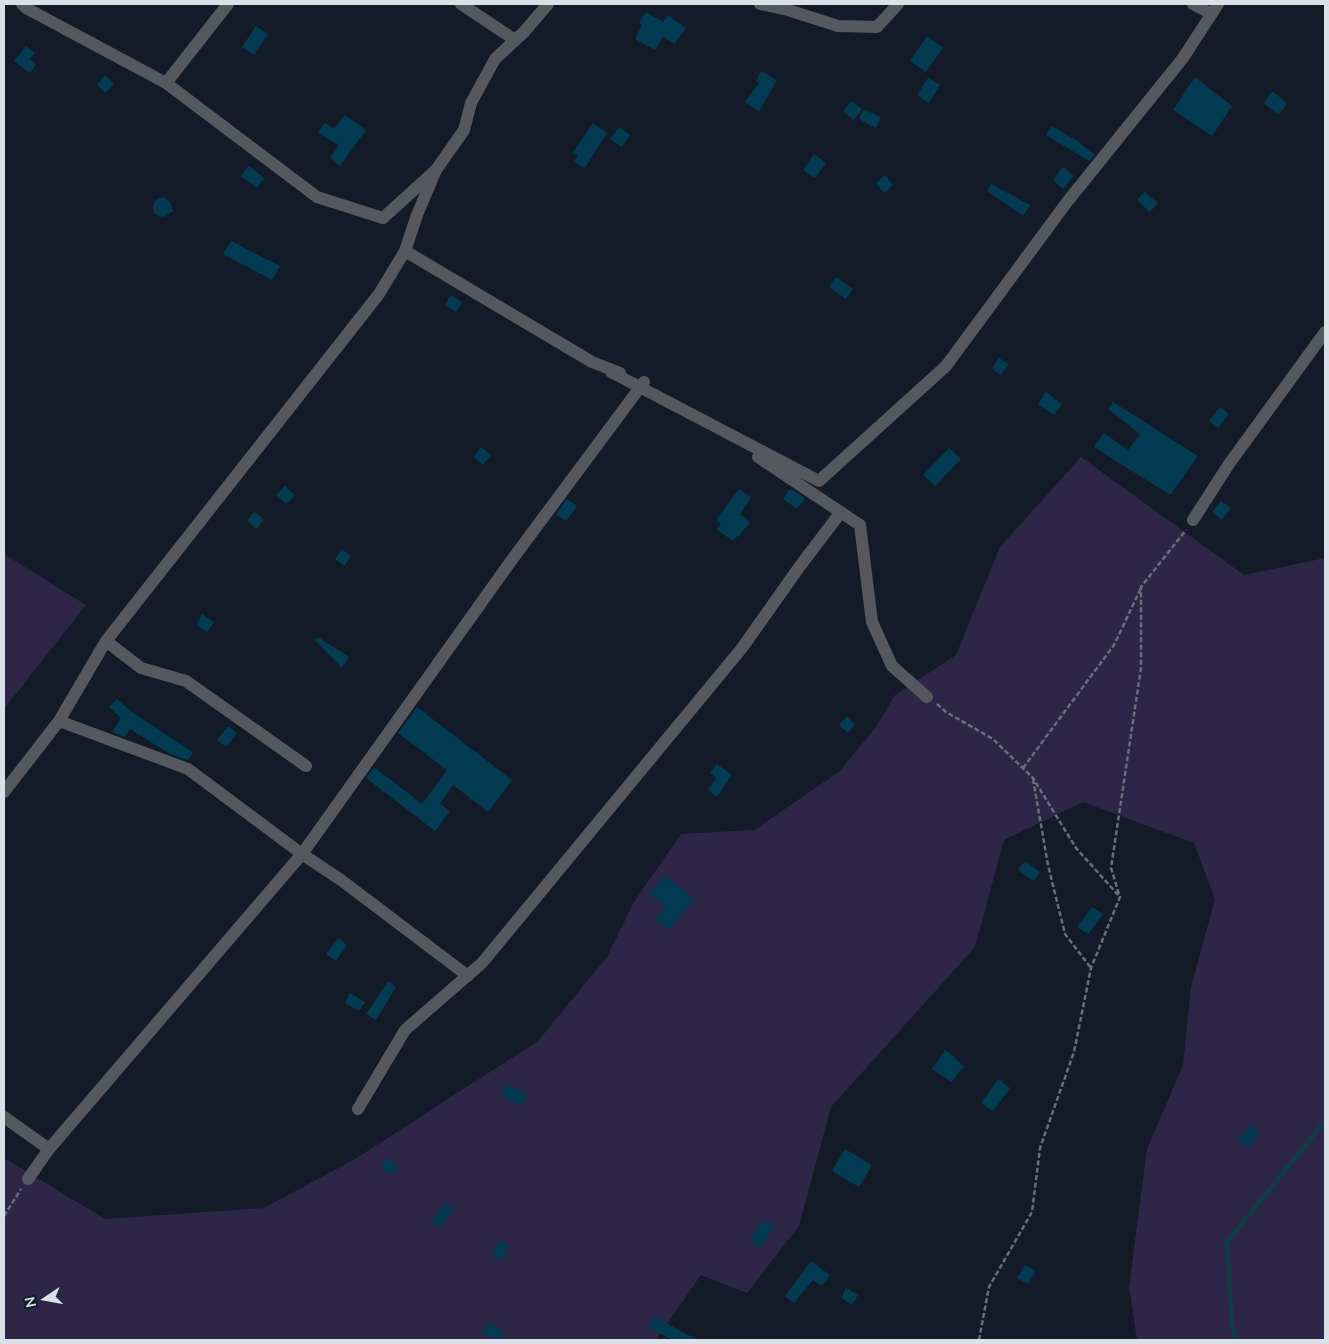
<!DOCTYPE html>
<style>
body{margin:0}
#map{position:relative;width:1329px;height:1344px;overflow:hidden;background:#121b27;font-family:Mulish,sans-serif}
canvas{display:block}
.frame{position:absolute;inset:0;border:5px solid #d9e0e8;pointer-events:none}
.north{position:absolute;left:20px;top:1274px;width:50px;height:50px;-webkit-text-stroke:4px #121b27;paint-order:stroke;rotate:258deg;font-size:14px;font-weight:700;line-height:20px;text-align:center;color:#d9e0e8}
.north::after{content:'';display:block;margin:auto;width:18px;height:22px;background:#d9e0e8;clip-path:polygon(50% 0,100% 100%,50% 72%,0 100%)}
</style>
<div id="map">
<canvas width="1329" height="1344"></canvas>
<div class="frame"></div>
<div class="north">N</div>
</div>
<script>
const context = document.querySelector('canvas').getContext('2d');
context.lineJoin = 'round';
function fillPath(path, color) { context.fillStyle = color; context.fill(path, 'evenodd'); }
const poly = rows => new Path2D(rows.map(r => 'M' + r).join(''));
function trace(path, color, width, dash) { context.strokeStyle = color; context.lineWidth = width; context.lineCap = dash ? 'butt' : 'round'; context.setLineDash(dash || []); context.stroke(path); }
const green = poly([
 [1081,457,1244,575,1325,558,1325,1340,1137,1340,1129,1287,1147,1149,1183,1065,1191,987,1215,899,1194,843,1083,802,1004,840,975,947,831,1107,799,1226,747,1293,701,1275,656,1340,4,1340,4,1158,105,1219,264,1208,355,1159,538,1041,607,957,634,902,681,834,754,830,839,772,876,727,895,695,956,655,1000,547],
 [4,554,86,605,4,709]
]);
const stream = poly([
 [1236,1340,1232,1325,1227,1242,1325,1121]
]);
const building = poly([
 [646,12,663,22,668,15,686,28,674,44,663,36,655,50,635,39,642,25,639,23],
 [256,26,268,34,254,55,242,47],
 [927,36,943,48,926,72,910,61],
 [26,46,35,53,30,59,36,64,30,73,14,61],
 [761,71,777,80,759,112,745,102,759,83,756,81],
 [105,75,114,84,105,93,97,85],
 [1195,77,1232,106,1212,136,1173,110],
 [928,78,940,85,929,103,917,95],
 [1272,91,1287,103,1279,115,1264,103],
 [851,101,862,109,854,120,843,112],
 [864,109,881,118,876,128,859,119],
 [345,115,366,130,340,166,330,158,339,145,318,133,324,123,334,128],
 [593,123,607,133,585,168,574,162,578,155,572,154],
 [1052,126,1079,142,1095,155,1089,161,1046,135],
 [619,127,630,135,622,147,610,139],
 [814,154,826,163,815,178,803,170],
 [249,166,264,178,257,188,241,176],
 [1063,167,1074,176,1063,189,1053,180],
 [885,175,893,185,884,193,876,183],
 [991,184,1030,205,1023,216,987,191],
 [1144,192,1158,203,1150,212,1137,200],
 [160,198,165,198,170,202,173,211,164,217,159,216,154,213,153,207,155,201],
 [231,241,280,266,272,280,223,254],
 [836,277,853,289,846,299,829,287],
 [451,295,462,302,456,312,445,305],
 [999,358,1009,364,1001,375,992,369],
 [1046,392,1062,404,1054,415,1038,404],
 [1113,402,1198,456,1170,495,1094,447,1104,433,1128,450,1140,434,1108,409],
 [1220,407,1229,414,1218,428,1209,421],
 [481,447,491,455,483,465,474,457],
 [949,448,961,459,935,486,923,475],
 [285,486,295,495,286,504,276,495],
 [739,489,751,497,740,514,750,522,738,537,737,536,733,541,716,529,721,524,716,520],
 [790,489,805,498,797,509,783,499],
 [567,499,577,506,566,521,556,514],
 [1221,501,1231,508,1222,520,1212,512],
 [254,512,264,519,257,529,247,521],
 [342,549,351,556,344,566,335,559],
 [202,614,214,622,207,632,196,625],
 [318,637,349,657,342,668,315,640],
 [117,699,133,713,193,752,188,760,170,754,130,729,125,737,112,732,121,718,109,707],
 [417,707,512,780,488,812,453,785,440,804,450,811,435,831,366,778,374,767,422,804,447,770,398,733],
 [847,716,855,725,848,733,839,725],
 [228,726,237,733,226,747,217,740],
 [717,764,732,775,717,797,708,790,716,778,710,773],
 [1025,861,1040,872,1034,881,1018,870],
 [664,875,694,898,670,930,655,919,665,906,649,894],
 [1092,907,1103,914,1088,934,1077,927],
 [338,938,347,945,336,961,326,954],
 [388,981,396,987,376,1020,366,1014],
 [350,993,365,1002,359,1011,345,1003],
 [945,1050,956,1058,955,1059,964,1066,951,1082,932,1069],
 [998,1079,1010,1088,993,1111,981,1103],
 [507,1084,527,1095,521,1106,501,1095],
 [1250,1125,1259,1133,1248,1148,1238,1140],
 [845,1149,872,1165,859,1187,832,1171],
 [388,1158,398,1166,391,1175,381,1167],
 [445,1203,454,1209,440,1228,431,1222],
 [763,1220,774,1227,760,1248,750,1239],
 [498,1241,509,1246,502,1260,491,1255],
 [811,1261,830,1275,822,1286,813,1280,794,1303,785,1296],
 [1025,1265,1036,1271,1028,1284,1017,1278],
 [846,1288,858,1295,852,1305,841,1298],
 [654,1317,698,1340,673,1340,648,1328],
 [487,1323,504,1331,500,1340,482,1333]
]);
const path = poly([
 [937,704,946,712,993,739,1033,778,1076,848,1119,896],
 [1023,768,1114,645,1141,588],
 [1033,779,1048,865,1065,934,1091,968],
 [4,1216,21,1189],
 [979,1340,989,1287,1032,1212,1040,1148,1074,1052,1091,968,1120,897,1111,868,1141,668,1141,587,1186,530]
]);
const minor = poly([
 [22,4,26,8,166,83,317,197,383,218,436,170,464,130,471,103,495,59,524,32,548,4],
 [461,4,515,40],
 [760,4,788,10,838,26,877,27,898,4],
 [1193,4,1212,14],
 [166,83,228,4],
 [436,170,417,215,405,251,592,362,620,373],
 [611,372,819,481,946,366,1067,202,1183,58,1218,4],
 [758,457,860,525,872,622,892,666,927,697],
 [1193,520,1229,464,1325,332],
 [106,641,141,668,186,681,306,766],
 [59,721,188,769,302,854,341,880,468,976],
 [4,792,59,721,106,641,379,294,405,251],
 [358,1109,405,1030,482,963,742,648,800,566,841,512],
 [4,1117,49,1149,302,854,511,561,644,382],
 [28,1179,49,1149]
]);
fillPath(green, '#2e2646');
trace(stream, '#103d45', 4.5);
fillPath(building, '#033c52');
trace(path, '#676f7a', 2.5, [5, 2.5]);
trace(minor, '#56585f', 12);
</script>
